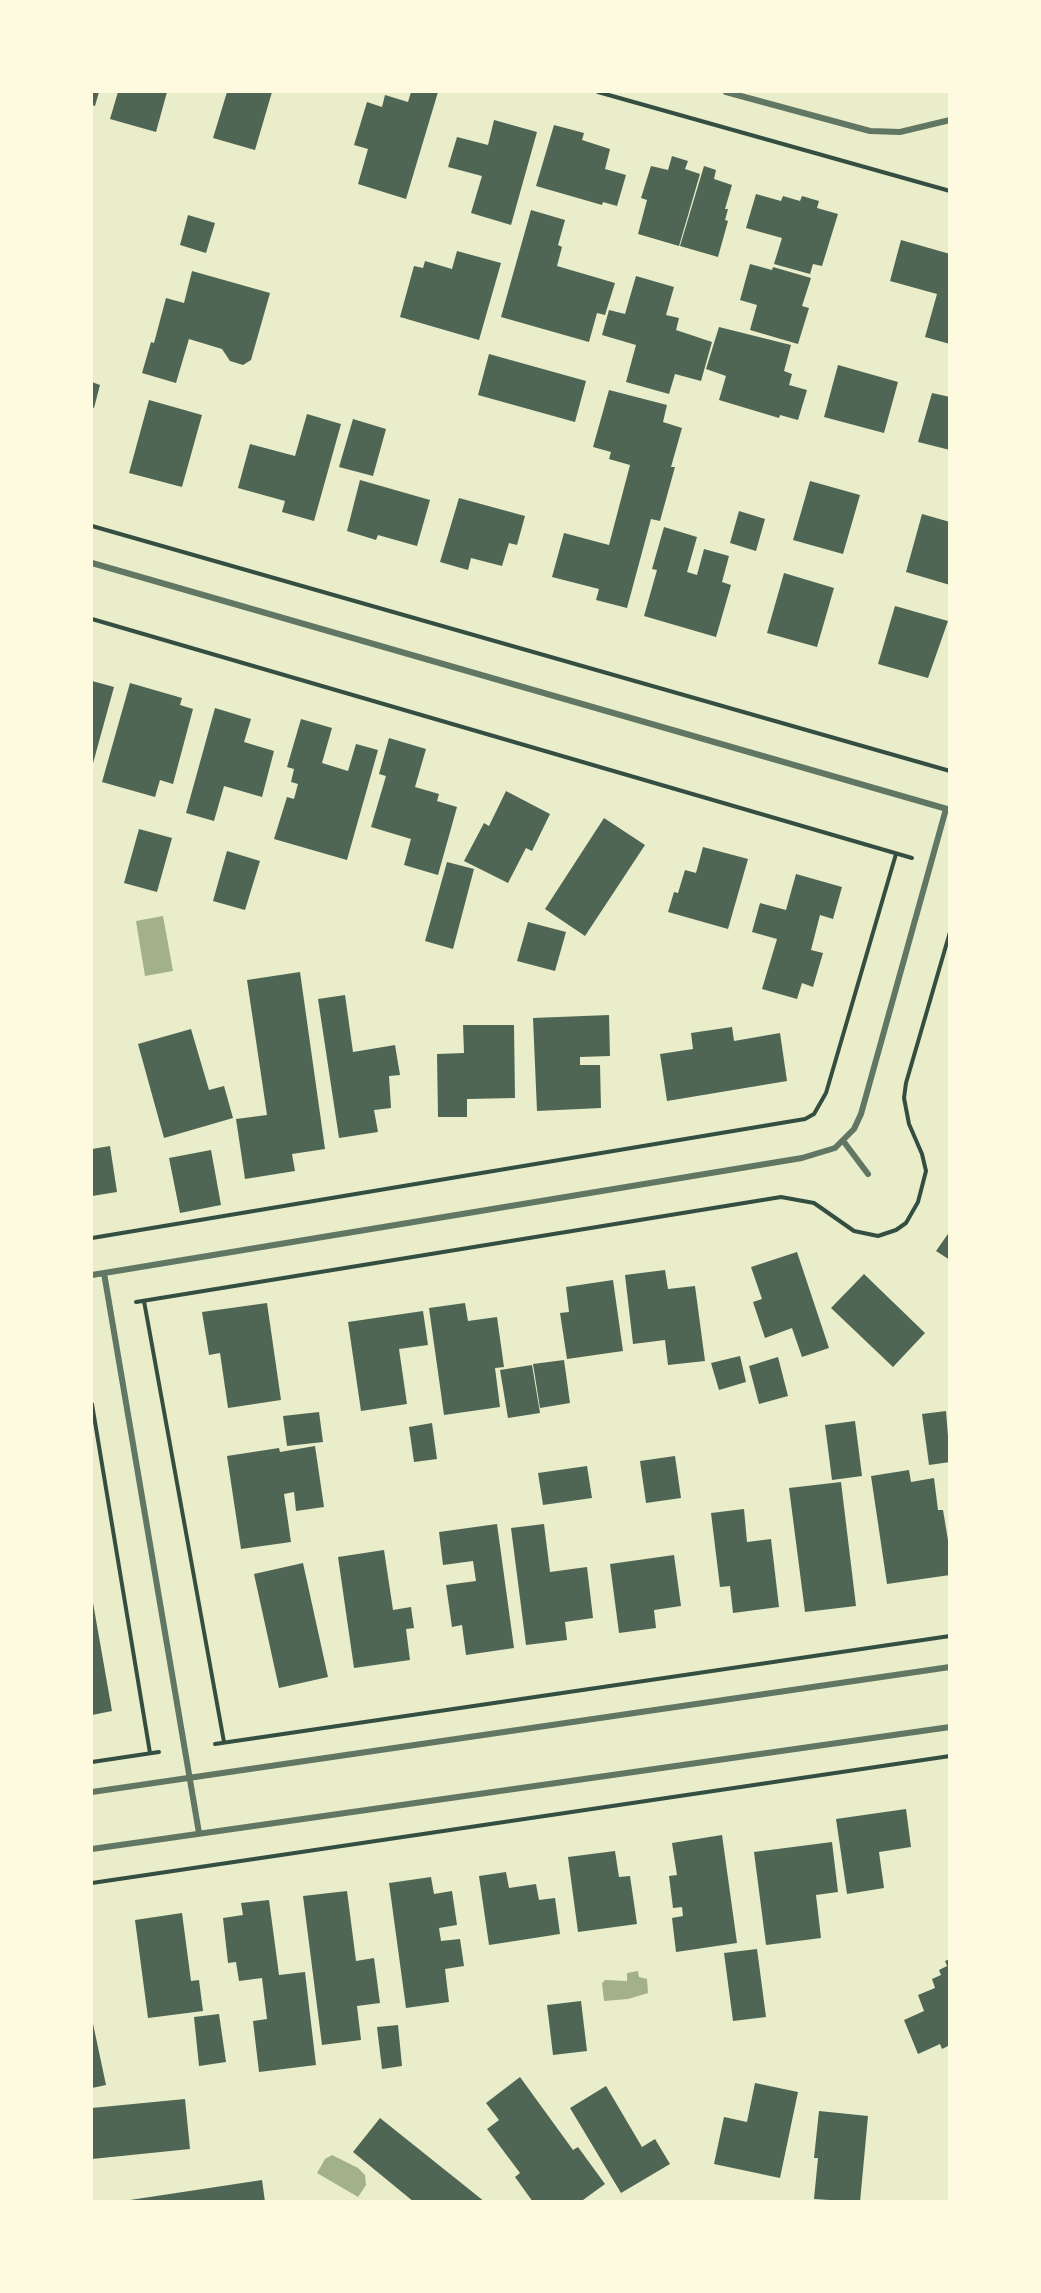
<!DOCTYPE html>
<style>
body{margin:0}
#map{position:relative;width:1041px;height:2293px;overflow:hidden;background:#e9edc9;font-family:"Archivo Narrow",sans-serif}
canvas{display:block}
.frame{position:absolute;inset:0;border:93px solid #fefae0;pointer-events:none}
</style>
<div id="map">
<canvas width="1041" height="2293"></canvas>
<div class="frame"></div>
</div>
<script>
const context = document.querySelector('canvas').getContext('2d');
context.lineJoin = 'round';
function fillPath(path, color) { context.fillStyle = color; context.fill(path, 'evenodd'); }
const poly = rows => new Path2D(rows.map(r => 'M' + r).join(''));
function trace(path, color, width, dash) { context.strokeStyle = color; context.lineWidth = width; context.lineCap = dash ? 'butt' : 'round'; context.setLineDash(dash || []); context.stroke(path); }
const water = poly([
 [163,916,173,971,145,976,136,921],
 [638,1971,639,1977,647,1979,648,1993,628,1999,604,2001,602,1983,605,1980,627,1981,627,1973],
 [332,2155,358,2168,365,2175,366,2185,358,2197,317,2173,325,2159]
]);
const building = poly([
 [92,92,99,92,95,106,92,105],
 [118,92,167,92,156,132,110,119],
 [227,92,272,92,255,150,213,138],
 [411,92,438,92,406,199,358,184,368,149,354,145,367,102,382,107,385,95,408,102],
 [494,120,537,132,511,225,471,213,482,176,448,167,457,137,488,145],
 [554,125,584,133,582,140,610,149,605,169,626,175,617,206,603,202,602,205,536,186],
 [672,156,688,161,685,169,700,174,679,246,638,234,647,200,641,198,651,166,668,170],
 [704,166,716,170,714,179,732,185,725,209,728,209,725,220,728,221,718,257,680,246],
 [756,194,781,201,783,196,800,201,802,196,819,201,817,208,838,214,822,266,813,264,810,274,774,264,782,238,746,228],
 [531,210,565,220,558,245,562,247,557,266,615,283,605,315,597,313,589,342,501,317],
 [188,215,215,223,206,253,180,245],
 [901,240,950,254,950,344,925,337,937,294,890,281],
 [457,251,501,263,479,340,400,317,414,266,423,268,425,261,452,269],
 [750,264,772,270,773,267,811,278,802,306,809,308,798,344,750,330,757,305,740,300],
 [192,271,270,293,251,360,243,365,230,361,222,349,189,339,176,383,142,373,151,342,154,343,166,298,184,303],
 [636,276,674,287,666,315,679,318,676,330,712,342,701,381,675,374,669,394,626,382,636,345,602,335,609,310,625,314],
 [719,327,791,345,784,371,792,374,789,385,807,390,798,420,780,415,779,418,719,400,726,376,706,369],
 [489,354,586,381,575,422,478,395],
 [838,365,898,382,884,433,824,417],
 [92,382,100,385,94,408,92,407],
 [609,390,667,405,663,422,682,428,671,467,675,467,660,521,651,519,627,608,596,600,599,589,552,577,564,533,609,545,630,465,609,459,611,452,593,447],
 [932,393,950,397,950,450,918,442],
 [149,400,202,415,182,487,129,473],
 [307,414,341,424,314,521,282,512,285,501,238,488,250,444,295,456],
 [353,419,386,429,373,476,339,467],
 [360,480,430,500,417,546,378,535,376,540,347,531],
 [810,481,860,495,843,554,793,540],
 [459,498,525,516,517,545,509,543,502,566,471,558,468,570,440,562],
 [739,511,765,519,756,551,730,543],
 [922,514,950,522,950,585,906,572],
 [664,527,697,537,687,572,697,575,704,549,729,556,722,582,731,585,716,637,644,616,657,570,652,569],
 [784,573,834,588,817,647,767,633],
 [895,606,948,621,928,678,878,664],
 [92,681,114,687,92,767],
 [130,683,182,698,180,705,193,709,173,784,160,780,155,797,102,782],
 [215,708,251,719,244,742,274,751,262,797,224,786,214,821,186,813],
 [301,719,332,728,322,763,348,771,356,744,378,750,347,860,274,839,287,797,294,799,298,784,291,782,294,769,287,767],
 [389,738,426,749,415,787,439,794,437,801,457,807,438,875,404,865,411,839,371,827,386,776,379,774],
 [506,791,550,814,532,851,526,848,508,883,464,861,484,823,489,826],
 [604,818,645,845,585,936,545,909],
 [139,829,172,838,157,892,124,883],
 [703,847,748,859,728,929,668,912,674,892,678,893,685,870,696,873],
 [227,851,260,861,245,910,213,901],
 [447,862,474,869,453,949,425,941],
 [796,874,842,887,833,919,820,915,811,950,823,953,813,987,802,983,797,999,762,989,777,939,752,932,760,903,786,910],
 [528,922,566,932,555,971,517,961],
 [300,972,325,1149,292,1154,295,1171,245,1179,236,1119,267,1115,247,980],
 [345,995,353,1052,395,1045,400,1075,389,1076,391,1108,374,1110,378,1132,339,1138,318,999],
 [609,1015,610,1056,580,1057,580,1065,600,1065,601,1108,537,1111,533,1018],
 [463,1025,514,1025,515,1098,467,1099,467,1117,438,1117,437,1054,464,1053],
 [732,1027,734,1041,780,1033,787,1081,667,1101,660,1054,693,1049,691,1033],
 [191,1029,209,1090,224,1086,233,1118,164,1138,138,1044],
 [110,1146,117,1192,92,1196,92,1149],
 [211,1150,221,1205,180,1213,169,1158],
 [950,1231,950,1260,936,1251],
 [797,1252,829,1348,802,1357,792,1328,765,1338,753,1302,762,1299,751,1267],
 [665,1270,668,1289,695,1286,705,1361,668,1365,665,1340,633,1344,625,1275],
 [864,1274,925,1333,893,1367,831,1308],
 [613,1280,623,1351,567,1359,560,1313,569,1312,566,1287],
 [267,1303,281,1400,228,1408,220,1353,209,1355,202,1312],
 [465,1303,468,1321,497,1317,504,1367,495,1368,500,1407,444,1415,429,1308],
 [423,1311,428,1345,399,1349,407,1404,361,1411,348,1322],
 [740,1356,746,1382,719,1390,711,1363],
 [778,1357,788,1396,759,1404,749,1366],
 [564,1360,570,1403,540,1408,533,1364],
 [532,1365,540,1413,508,1418,500,1370],
 [946,1411,950,1462,929,1465,922,1414],
 [319,1412,323,1442,287,1446,283,1416],
 [855,1421,862,1476,832,1480,825,1425],
 [432,1423,437,1459,414,1462,409,1427],
 [315,1446,324,1507,296,1511,294,1492,284,1494,291,1542,241,1549,227,1456,279,1448,280,1452],
 [675,1456,681,1498,646,1503,640,1461],
 [587,1466,592,1498,543,1505,538,1473],
 [909,1470,911,1482,934,1478,938,1510,943,1510,950,1552,950,1575,887,1584,871,1476],
 [841,1482,856,1606,805,1612,789,1488],
 [744,1509,747,1542,771,1539,779,1607,733,1613,730,1586,720,1587,711,1513],
 [497,1524,514,1648,466,1655,462,1625,452,1627,446,1585,476,1581,473,1561,443,1565,439,1532],
 [544,1524,550,1572,587,1567,593,1618,565,1622,567,1640,526,1645,511,1528],
 [384,1550,393,1610,411,1607,414,1628,406,1629,410,1660,354,1668,338,1557],
 [674,1555,681,1606,654,1610,656,1628,619,1633,610,1564],
 [303,1563,328,1677,279,1688,254,1574],
 [92,1597,112,1711,92,1715],
 [906,1809,911,1847,879,1852,884,1888,847,1894,836,1819],
 [722,1835,737,1943,676,1952,672,1918,683,1916,682,1907,673,1908,669,1876,677,1875,672,1843],
 [832,1842,838,1892,816,1895,821,1938,766,1945,754,1852],
 [615,1851,619,1877,630,1876,637,1924,578,1932,568,1857],
 [506,1872,509,1888,536,1884,539,1900,555,1898,560,1934,489,1945,479,1876],
 [431,1877,434,1894,452,1891,457,1925,439,1928,441,1941,460,1939,464,1966,445,1969,449,2002,406,2008,389,1883],
 [347,1891,356,1961,374,1958,380,2003,357,2006,361,2040,322,2045,303,1896],
 [269,1900,279,1975,305,1972,316,2065,259,2072,253,2021,267,2019,262,1978,239,1981,236,1962,228,1963,223,1918,243,1915,241,1903],
 [182,1913,191,1981,199,1980,203,2011,148,2018,135,1920],
 [757,1949,766,2017,733,2021,724,1953],
 [950,1959,950,2045,942,2049,940,2044,918,2054,904,2020,924,2011,918,1995,935,1988,932,1979,941,1975,939,1970,947,1966,945,1961],
 [581,2001,587,2051,553,2055,547,2005],
 [219,2014,226,2062,199,2066,194,2017],
 [92,2019,106,2085,92,2088],
 [398,2025,402,2066,382,2069,377,2027],
 [520,2077,573,2150,578,2147,605,2184,583,2200,585,2202,533,2202,515,2177,520,2173,487,2129,499,2120,486,2103],
 [755,2083,798,2092,780,2178,714,2164,724,2117,747,2122],
 [606,2086,642,2147,655,2139,670,2164,621,2193,570,2108],
 [185,2099,190,2149,92,2159,92,2108],
 [819,2111,868,2116,860,2202,814,2199,818,2158,814,2158],
 [380,2118,485,2202,414,2202,353,2152],
 [262,2180,265,2202,130,2202,130,2200]
]);
const path = poly([
 [598,92,950,191],
 [92,526,950,771],
 [92,619,912,858],
 [92,1238,805,1119,814,1114,826,1093,896,854],
 [144,1301,224,1742],
 [136,1302,781,1197,814,1203,854,1231,878,1236,896,1230,906,1223,918,1202,926,1171,922,1154,909,1124,904,1098,906,1083,950,932],
 [92,1404,150,1753],
 [215,1744,950,1636],
 [92,1762,159,1752],
 [92,1883,950,1756]
]);
const minor = poly([
 [726,92,870,131,900,132,950,120],
 [92,563,947,809],
 [844,1142,868,1174],
 [104,1273,199,1833],
 [92,1275,802,1158,835,1148,854,1129,861,1114,946,809],
 [92,1792,950,1667],
 [92,1849,950,1727]
]);
fillPath(water, '#a3b18a');
fillPath(building, '#4f6655');
trace(path, '#344e41', 4);
trace(minor, '#617663', 6);
</script>
